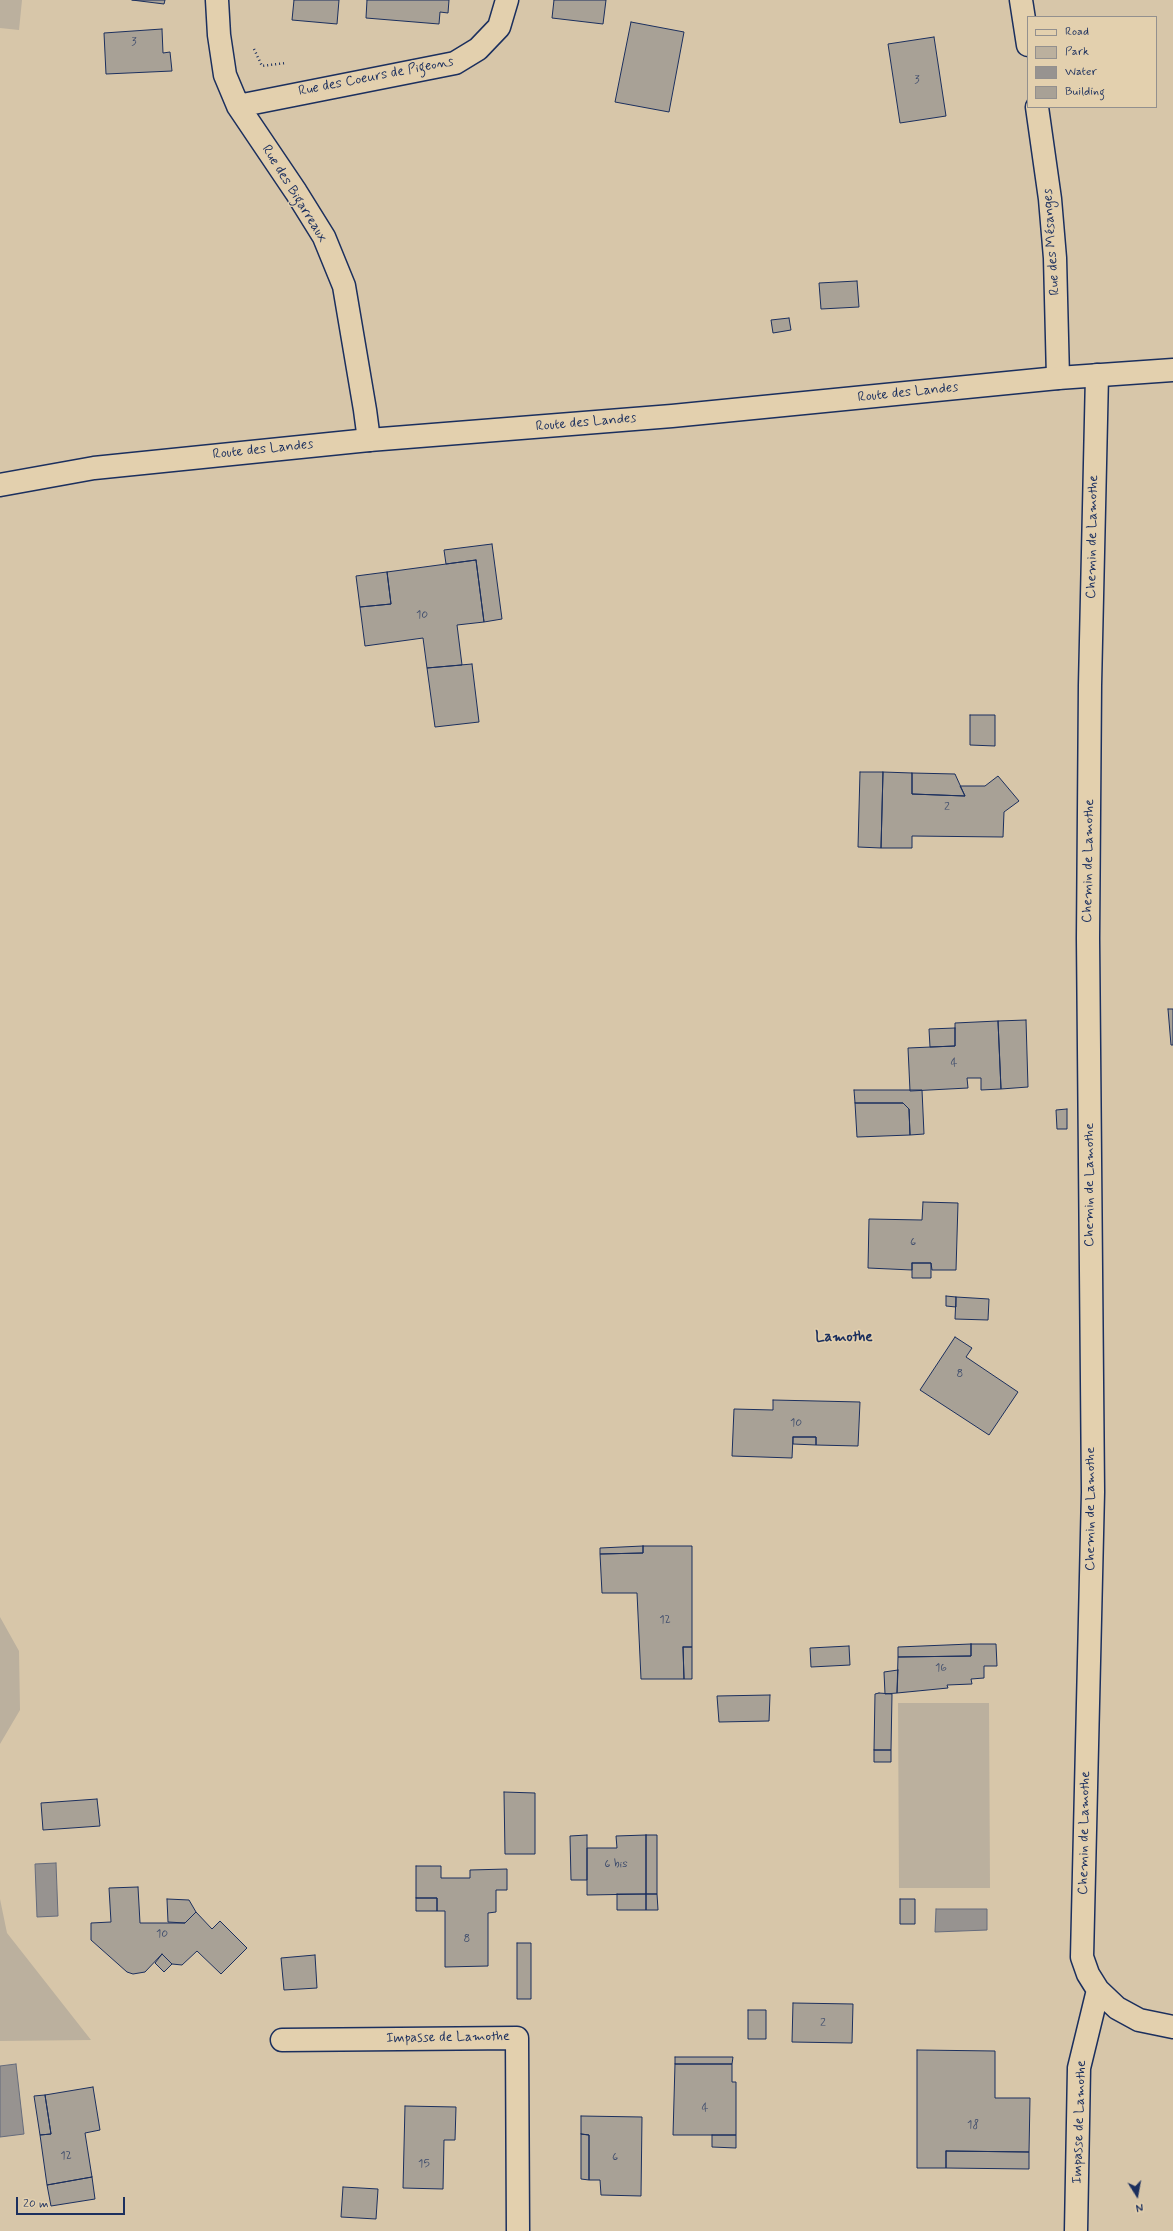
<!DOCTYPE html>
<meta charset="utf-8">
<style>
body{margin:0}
#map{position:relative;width:1173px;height:2231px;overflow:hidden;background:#d7c6a9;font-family:Mynerve,sans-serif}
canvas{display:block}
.legend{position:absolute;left:1027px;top:16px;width:130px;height:92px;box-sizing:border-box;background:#e3d0ae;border:1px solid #93908e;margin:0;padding:5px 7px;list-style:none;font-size:12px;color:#1b2f5e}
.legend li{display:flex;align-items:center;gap:8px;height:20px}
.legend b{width:20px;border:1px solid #93908e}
.north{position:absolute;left:1117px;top:2175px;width:40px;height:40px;-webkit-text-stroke:3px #e3d0ae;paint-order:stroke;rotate:169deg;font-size:11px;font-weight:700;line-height:16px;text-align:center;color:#1b2f5e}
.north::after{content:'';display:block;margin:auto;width:14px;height:18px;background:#1b2f5e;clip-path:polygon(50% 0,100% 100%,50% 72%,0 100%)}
.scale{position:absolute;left:16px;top:2197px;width:109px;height:18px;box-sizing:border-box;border:2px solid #1b2f5e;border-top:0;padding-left:5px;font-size:12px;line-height:14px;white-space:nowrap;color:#1b2f5e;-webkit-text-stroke:3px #e3d0ae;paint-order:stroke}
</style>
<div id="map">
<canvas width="1173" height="2231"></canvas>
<ul class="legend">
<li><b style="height:5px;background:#e3d0ae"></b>Road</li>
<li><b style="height:11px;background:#bbb09e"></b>Park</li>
<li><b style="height:11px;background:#979390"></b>Water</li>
<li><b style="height:11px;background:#a8a196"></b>Building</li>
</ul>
<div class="north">N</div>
<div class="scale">20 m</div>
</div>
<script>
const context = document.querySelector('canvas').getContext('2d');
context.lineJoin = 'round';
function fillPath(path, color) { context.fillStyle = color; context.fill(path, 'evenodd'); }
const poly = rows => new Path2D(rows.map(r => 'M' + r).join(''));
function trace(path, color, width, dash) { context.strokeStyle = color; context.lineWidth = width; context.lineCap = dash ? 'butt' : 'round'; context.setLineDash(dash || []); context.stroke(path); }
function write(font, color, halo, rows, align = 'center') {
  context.font = font + ' Mynerve,sans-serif'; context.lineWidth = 3; context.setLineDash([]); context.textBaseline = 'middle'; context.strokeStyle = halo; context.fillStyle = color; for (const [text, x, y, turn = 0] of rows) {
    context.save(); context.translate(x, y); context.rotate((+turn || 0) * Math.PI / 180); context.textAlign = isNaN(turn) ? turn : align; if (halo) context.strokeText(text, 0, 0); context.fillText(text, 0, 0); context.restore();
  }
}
const green = poly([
 [0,0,22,0,19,30,0,28],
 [0,1617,19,1651,20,1710,0,1744],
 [898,1703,989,1703,990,1888,899,1888],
 [0,1899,7,1933,91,2040,0,2041]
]);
const water = poly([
 [56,1863,58,1916,37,1917,35,1864,56,1863],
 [936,1909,987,1909,987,1930,935,1932,936,1909],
 [16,2064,24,2134,0,2137,0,2066,16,2064]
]);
const building = poly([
 [132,0,165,0,164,4,132,0],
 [294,0,339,0,337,24,292,20,294,0],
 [367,0,449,0,448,13,440,12,439,24,366,18,367,0],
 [554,0,606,0,603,24,552,18,554,0],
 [631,22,684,32,669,112,615,102,631,22],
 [162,29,163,53,170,52,172,71,106,74,104,33,162,29],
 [934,37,946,116,900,123,888,44,934,37],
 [857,281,859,307,821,309,819,283,857,281],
 [789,318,791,330,773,333,771,320,789,318],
 [492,544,502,619,484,622,476,560,446,564,444,550,492,544],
 [476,560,484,622,457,625,462,665,427,668,423,638,365,646,360,607,391,604,387,572,476,560],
 [387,572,391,604,360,607,356,576,387,572],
 [472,664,479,722,435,727,427,668,472,664],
 [970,715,995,715,995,746,970,745,970,715],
 [860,772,883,772,881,848,858,847,860,772],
 [883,772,912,773,912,794,965,796,960,786,985,786,998,776,1019,801,1004,812,1003,837,912,836,912,848,881,848,883,772],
 [912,773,955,774,965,796,912,794,912,773],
 [1168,1009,1173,1009,1173,1045,1171,1045,1168,1009],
 [1026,1020,1028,1087,1001,1089,998,1021,1026,1020],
 [998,1021,1001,1089,981,1090,981,1078,967,1078,968,1088,910,1091,908,1048,955,1046,955,1023,998,1021],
 [955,1028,955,1046,930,1047,929,1029,955,1028],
 [854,1090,922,1090,924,1134,910,1135,909,1109,903,1103,855,1103,854,1090],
 [855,1103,903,1103,909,1109,910,1135,857,1137,855,1103],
 [1067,1109,1067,1129,1057,1129,1056,1110,1067,1109],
 [923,1202,958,1203,956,1270,932,1270,931,1263,912,1263,912,1270,868,1268,869,1219,922,1220,923,1202],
 [912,1263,931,1263,931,1278,912,1278,912,1263],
 [946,1296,956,1297,956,1307,946,1306,946,1296],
 [956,1297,989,1299,988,1320,955,1319,956,1297],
 [955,1337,972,1348,966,1357,1018,1392,989,1435,920,1390,955,1337],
 [773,1400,860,1402,858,1446,816,1445,816,1437,793,1437,792,1458,732,1456,734,1409,773,1410,773,1400],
 [793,1437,816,1437,816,1445,793,1444,793,1437],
 [643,1546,692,1546,692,1647,683,1647,684,1679,641,1679,637,1593,602,1593,600,1554,643,1553,643,1546],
 [643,1546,643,1553,600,1554,600,1548,643,1546],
 [971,1644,996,1644,997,1666,984,1666,984,1678,971,1679,972,1684,947,1685,948,1688,897,1693,898,1657,971,1656,971,1644],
 [971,1644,971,1656,898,1657,898,1647,971,1644],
 [849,1646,850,1665,811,1667,810,1648,849,1646],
 [683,1647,692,1647,692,1679,684,1679,683,1647],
 [898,1670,897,1693,885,1694,884,1672,898,1670],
 [879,1693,892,1694,891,1750,874,1750,875,1694,879,1693],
 [770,1695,769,1721,719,1722,717,1696,770,1695],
 [874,1750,891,1750,891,1762,874,1762,874,1750],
 [504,1792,535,1793,535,1854,505,1854,504,1792],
 [97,1799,100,1826,43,1830,41,1803,97,1799],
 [587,1835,587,1880,571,1880,570,1836,587,1835],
 [646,1835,657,1835,657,1894,646,1894,646,1835],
 [646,1835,646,1894,587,1895,587,1848,617,1848,616,1836,646,1835],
 [416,1866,441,1866,441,1878,470,1878,470,1870,507,1869,507,1890,496,1890,496,1912,488,1913,488,1966,445,1967,445,1911,437,1911,437,1898,416,1898,416,1866],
 [138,1887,140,1923,185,1923,196,1912,212,1929,220,1921,247,1948,221,1974,197,1951,182,1965,172,1964,162,1954,145,1972,133,1974,127,1972,91,1940,91,1923,111,1922,109,1888,138,1887],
 [617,1894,646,1894,646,1910,617,1910,617,1894],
 [646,1894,657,1894,658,1910,646,1910,646,1894],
 [416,1898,437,1898,437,1911,416,1911,416,1898],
 [167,1899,189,1900,196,1912,185,1923,168,1922,167,1899],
 [900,1899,915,1899,915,1924,900,1924,900,1899],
 [517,1943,531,1943,531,1999,517,1999,517,1943],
 [162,1954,172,1964,164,1972,155,1963,162,1954],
 [315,1955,317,1988,284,1990,281,1958,315,1955],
 [793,2003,853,2004,852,2043,792,2042,793,2003],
 [748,2010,766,2010,766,2039,748,2039,748,2010],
 [917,2050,995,2051,995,2098,1030,2098,1029,2152,946,2151,946,2168,917,2168,917,2050],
 [675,2057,733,2057,732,2064,675,2064,675,2057],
 [675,2064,732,2064,732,2082,736,2082,736,2135,673,2135,675,2064],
 [93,2087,100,2130,85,2133,92,2177,47,2185,40,2135,51,2134,45,2095,93,2087],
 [45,2095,51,2134,40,2135,34,2096,45,2095],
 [405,2106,456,2107,455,2140,444,2140,443,2189,403,2188,405,2106],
 [581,2116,642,2117,641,2196,601,2195,600,2180,589,2180,589,2135,581,2134,581,2116],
 [581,2134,589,2135,589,2180,581,2179,581,2134],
 [712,2135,736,2135,736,2148,712,2147,712,2135],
 [946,2151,1029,2152,1029,2169,946,2168,946,2151],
 [92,2177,95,2199,51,2206,47,2185,92,2177],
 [343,2187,378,2189,376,2219,341,2217,343,2187]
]);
const path = poly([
 [254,49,262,66,286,63]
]);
const street = poly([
 [217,0,219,35,225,75,238,106,296,192,324,237,344,286,365,410,369,440],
 [1021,0,1028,45],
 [238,106,455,63,478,49,499,27,507,0],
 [1037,107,1050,199,1055,258,1058,378],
 [1097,375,1090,685,1088,938,1093,1492,1082,1957,1088,1974,1098,1990,1117,2008,1139,2020,1173,2027],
 [282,2040,517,2038,518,2231],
 [1076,2231,1079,2068,1098,1990]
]);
const primary = poly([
 [0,485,94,468,369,440,672,416,1058,378,1173,370]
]);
const numberNames = [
 ["3",134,42],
 ["3",917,80],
 ["10",422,615],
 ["2",947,807],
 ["4",954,1063],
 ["6",913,1242],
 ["8",960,1374],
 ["10",796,1423],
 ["12",665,1620],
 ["16",941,1668],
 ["6 bis",616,1864],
 ["10",162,1934],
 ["8",467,1939],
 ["2",823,2023],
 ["4",705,2108],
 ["18",973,2125],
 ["12",66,2156],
 ["6",615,2157],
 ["15",424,2164]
];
const streetNames = [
 ["Rue des Coeurs de Pigeons",376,77,-11],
 ["Rue des Bigarreaux",294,194,58],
 ["Rue des Mésanges",1052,242,-94],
 ["Route des Landes",908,393,-6],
 ["Route des Landes",586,423,-5],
 ["Route des Landes",263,450,-6],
 ["Chemin de Lamothe",1093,537,-89],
 ["Chemin de Lamothe",1089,861,-89],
 ["Chemin de Lamothe",1090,1185,-90],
 ["Chemin de Lamothe",1091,1509,-90],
 ["Chemin de Lamothe",1085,1833,-89],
 ["Impasse de Lamothe",448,2038,-1],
 ["Impasse de Lamothe",1080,2122,-88]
];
const neighbourhoodNames = [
 ["Lamothe",844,1338]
];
fillPath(green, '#bbb09e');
fillPath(water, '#979390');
trace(water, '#656b7c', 1);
fillPath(building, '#a8a196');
trace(building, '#1b2f5e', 1);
trace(street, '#1b2f5e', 25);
trace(primary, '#1b2f5e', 25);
trace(path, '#1b2f5e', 2.5, [1, 3]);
trace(street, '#e3d0ae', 22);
trace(primary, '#e3d0ae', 22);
write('12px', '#3e4c6c', null, numberNames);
write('14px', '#1b2f5e', '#e3d0ae', streetNames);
write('bold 15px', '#1b2f5e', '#e3d0ae', neighbourhoodNames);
</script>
